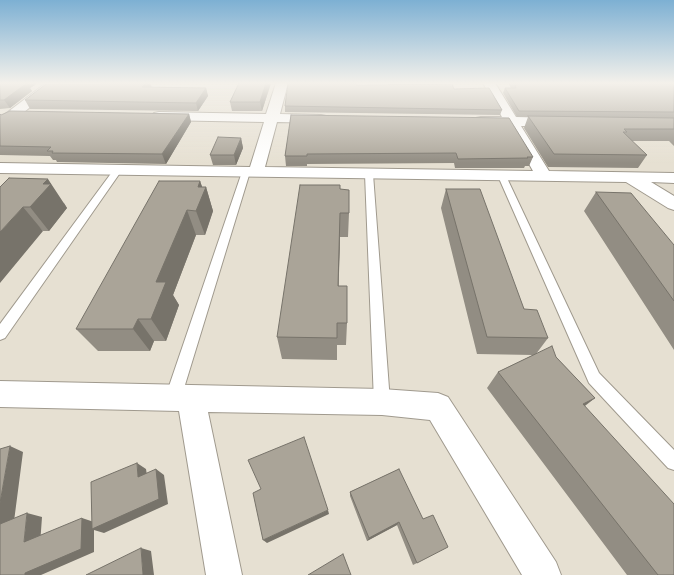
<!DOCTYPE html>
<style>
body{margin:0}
canvas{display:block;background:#e6e0d2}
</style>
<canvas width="674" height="575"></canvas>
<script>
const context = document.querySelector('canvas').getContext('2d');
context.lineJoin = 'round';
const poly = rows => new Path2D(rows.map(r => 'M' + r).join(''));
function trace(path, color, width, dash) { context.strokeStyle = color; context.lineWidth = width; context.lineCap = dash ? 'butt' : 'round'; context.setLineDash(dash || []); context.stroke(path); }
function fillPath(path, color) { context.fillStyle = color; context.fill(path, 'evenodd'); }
const service = poly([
 [118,167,122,170,5,338,0,340,0,324,115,168,118,167],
 [246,169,250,172,181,398,178,403,173,405,168,403,165,398,242,172,246,169],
 [369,171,373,174,390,402,387,407,382,409,377,407,374,402,365,174,369,171],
 [502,173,506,176,599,373,674,450,674,470,668,468,589,383,498,176,502,173]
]);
const minor = poly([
 [46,83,59,83,5,128,0,129,0,118,46,83],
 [276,83,288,83,280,114,321,115,326,116,328,119,326,122,321,123,277,122,265,167,533,171,507,125,481,125,476,124,474,121,476,118,481,117,502,117,483,83,495,83,516,117,555,118,560,119,562,122,560,125,555,126,521,126,549,171,674,173,674,183,651,182,674,196,674,210,668,208,626,182,0,173,0,163,250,167,264,122,159,120,154,119,152,116,154,113,159,112,266,114,276,83],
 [0,381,382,389,438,393,448,397,556,562,561,575,522,575,430,420,382,415,208,412,242,575,206,575,179,411,0,407,0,381]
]);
const wall = poly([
 [0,83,38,83,30,88,32,91,10,108,0,109],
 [239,83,271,83,262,111,232,111,230,102],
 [508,83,674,83,674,146,669,141,632,141,647,155,638,168,548,167,524,128,528,117,517,117,503,93,505,88,511,88],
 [356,85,454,89,502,110,500,115,285,112,285,106],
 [152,87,206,88,208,96,198,111,30,109,25,100],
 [0,114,1,115,189,114,191,122,166,164,57,162,56,160,53,160,50,156,0,155],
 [291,115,533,157,529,166,525,166,524,168,455,168,454,163,307,164,307,166,286,166,285,156],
 [241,138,243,148,236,165,213,165,210,155],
 [200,181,202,187,206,187,213,211,205,235,196,235,173,295,179,305,166,341,154,341,150,351,98,351,76,329],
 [0,187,64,203,67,208,49,231,43,231],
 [340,189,349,213,348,237,340,237,338,286,347,323,346,345,337,345,337,360,282,359,277,337],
 [446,189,524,309,548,338,536,354,556,357,595,398,585,406,674,575,627,575,487,388,498,372,533,355,477,354,441,208],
 [596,192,674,245,674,350,584,211],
 [399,469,417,563,413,565,397,525,367,541,350,496,350,492]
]);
const shadedWall = poly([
 [22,83,38,83,30,88,32,91,10,108,4,100],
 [146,83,150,83,152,87,142,87],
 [266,83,271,83,262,111,260,102],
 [206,88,208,96,198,111,196,103],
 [189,114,191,122,166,164,162,154],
 [241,138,243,148,236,165,234,155],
 [48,179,67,208,49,231,30,207,43,184],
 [200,181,204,192,206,187,213,211,205,235,196,211,198,187],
 [23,207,43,231,0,283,0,232],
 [187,210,196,235,173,295,179,305,166,341,151,319,156,282],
 [340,213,340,237,338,310,338,286],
 [138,319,154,341,150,351,133,329],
 [595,398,576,412,583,404],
 [10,446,23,452,13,529,0,526,0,503],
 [137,463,146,469,148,482,138,477],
 [156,469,164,475,168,504,104,533,94,530,94,552,41,575,25,575,25,573,82,518,94,522],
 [328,510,329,514,267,543,263,540],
 [27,513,42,517,40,545,24,542],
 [399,522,397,525,367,541,369,538],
 [141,548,151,551,154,575,143,575]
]);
const building = poly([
 [0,83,22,83,21,83,27,83,4,100,0,100,0,83],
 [102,83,146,83,142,87,206,88,196,103,25,100,46,84,100,84,102,83],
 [239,83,266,83,260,102,230,102,239,83],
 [288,83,356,83,356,85,452,84,454,89,489,88,502,110,285,106,288,83],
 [514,83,674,83,674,112,519,111,505,88,516,88,515,86,516,86,514,83],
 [10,111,189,114,162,154,52,153,53,151,47,151,51,147,0,146,0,114,1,115,10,111],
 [291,115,509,118,533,157,527,157,528,158,458,159,456,153,307,154,307,156,285,156,291,115],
 [528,116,674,118,674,129,624,129,627,132,623,132,647,155,554,154,528,116],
 [218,137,241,138,234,155,210,155,218,137],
 [9,178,48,179,43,184,51,184,30,207,23,207,0,232,0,187,9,178],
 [159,181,200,181,198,187,206,187,196,211,187,210,156,282,166,282,151,319,138,319,133,329,76,329,159,181],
 [300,185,340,185,340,189,349,190,349,213,340,213,338,286,347,286,347,323,337,323,337,338,277,337,300,185],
 [446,189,480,189,524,309,537,310,548,338,487,337,446,189],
 [596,192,631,193,674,245,674,301,596,192],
 [552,346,556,357,595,398,583,404,674,504,674,575,658,575,498,372,552,346],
 [304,437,328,510,263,540,253,493,261,489,248,460,304,437],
 [10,446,0,503,0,449,10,446],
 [137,463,138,477,156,469,159,499,92,529,91,482,137,463],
 [399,469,423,519,433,515,448,547,417,563,399,522,369,538,350,492,399,469],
 [27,513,24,542,82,518,81,549,25,573,25,575,0,575,0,524,27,513],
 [141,548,143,575,86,575,141,548],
 [343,554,351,575,308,575,343,554]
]);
trace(service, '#a09a8e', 2);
trace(minor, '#a09a8e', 2);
fillPath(service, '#fff');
fillPath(minor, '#fff');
fillPath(wall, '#928d83');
fillPath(shadedWall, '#77736a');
fillPath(building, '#aaa498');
trace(building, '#77736a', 1);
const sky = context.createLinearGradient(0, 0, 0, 163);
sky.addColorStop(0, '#7db0d3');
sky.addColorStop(0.51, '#f4f1eb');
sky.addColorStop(1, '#f4f1eb00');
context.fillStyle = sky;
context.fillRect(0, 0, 674, 163);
</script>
